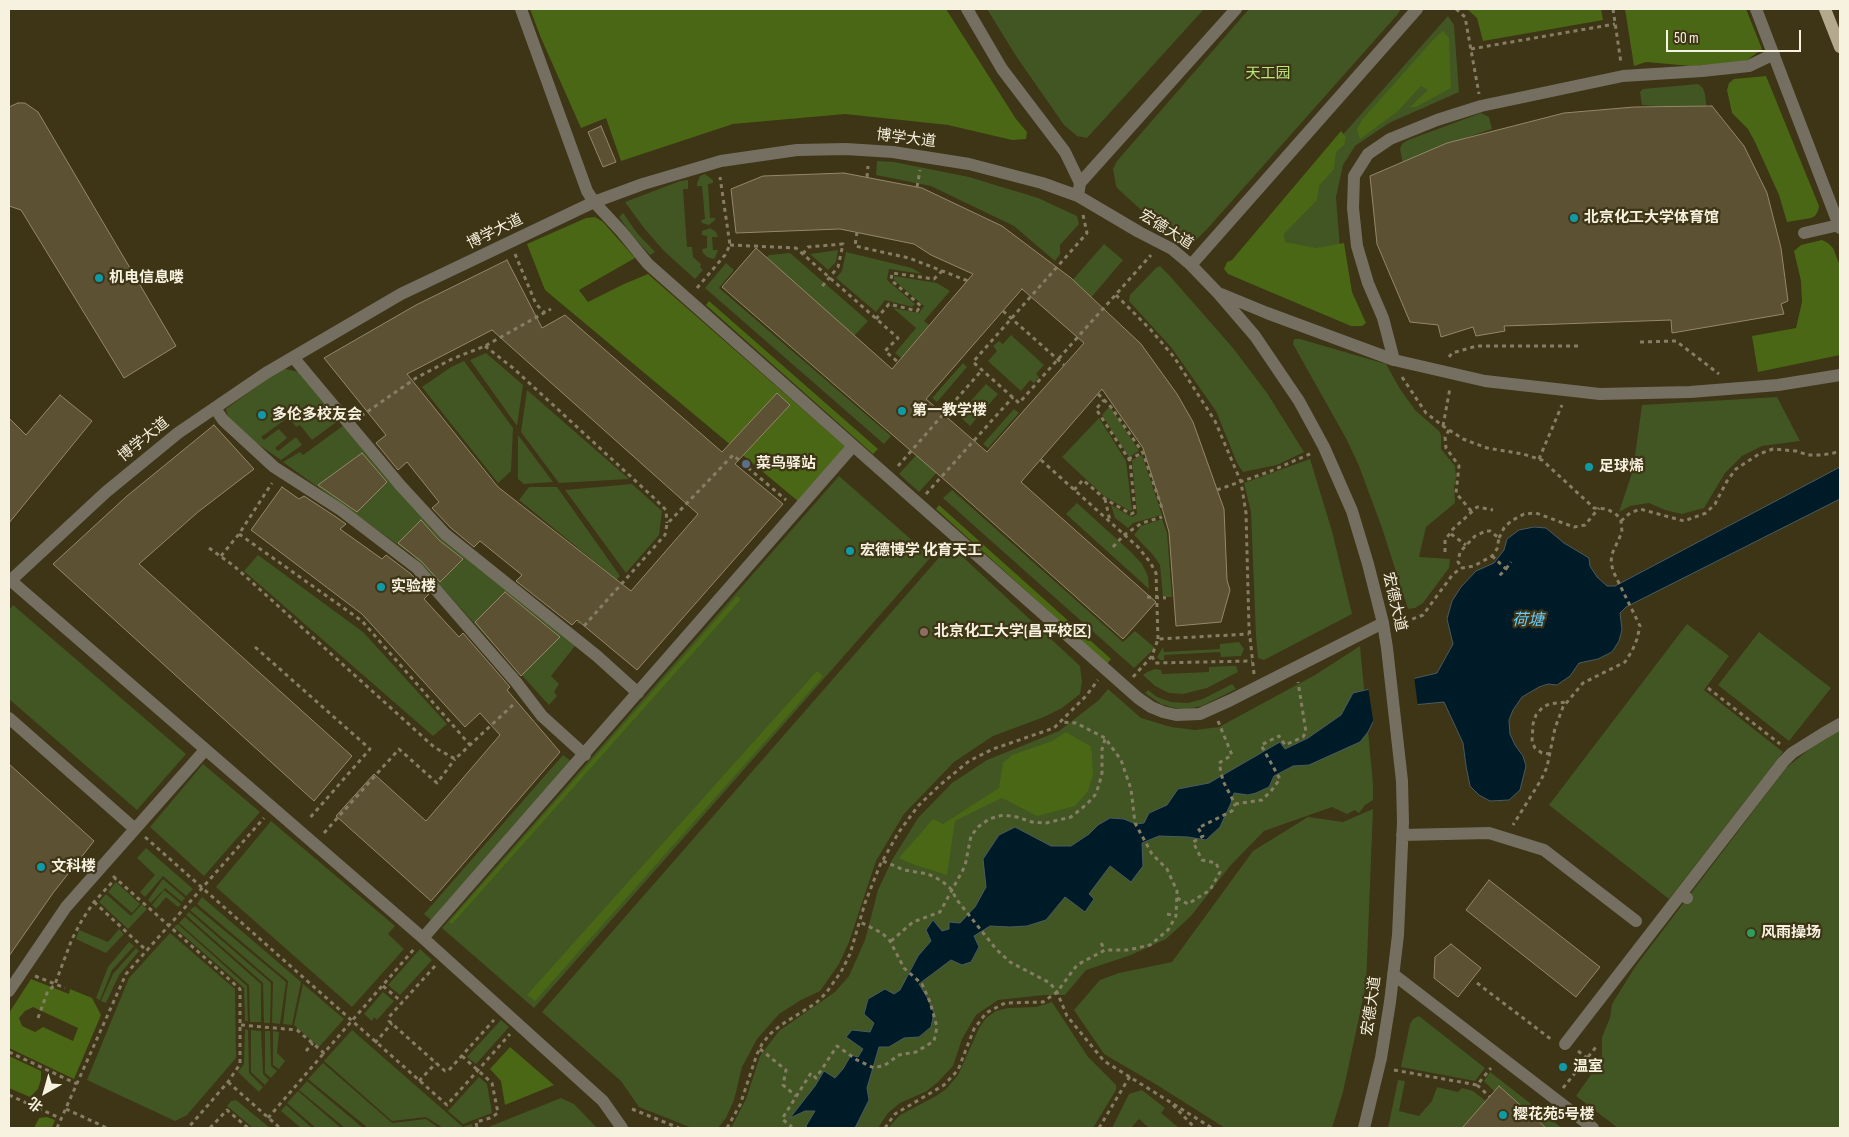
<!DOCTYPE html>
<meta charset="utf-8">
<style>
body{margin:0}
#map{position:relative;width:1849px;height:1137px;overflow:hidden;background:#3e3416;font-family:"Sofia Sans Condensed","Noto Sans SC",sans-serif}
canvas{display:block}
.frame{position:absolute;inset:0;border:10px solid #f7f1df;pointer-events:none}
.north{position:absolute;left:20px;top:1067px;width:50px;height:50px;-webkit-text-stroke:4px #3e3416;paint-order:stroke;rotate:218deg;font-size:14px;font-weight:700;line-height:20px;text-align:center;color:#f7f1df}
.north::after{content:'';display:block;margin:auto;width:18px;height:22px;background:#f7f1df;clip-path:polygon(50% 0,100% 100%,50% 72%,0 100%)}
.scale{position:absolute;left:1666px;top:30px;width:135px;height:22px;box-sizing:border-box;border:2px solid #f7f1df;border-top:0;padding-left:6px;font-size:15px;line-height:18px;white-space:nowrap;color:#f7f1df;-webkit-text-stroke:4px #3e3416;paint-order:stroke}
</style>
<div id="map">
<canvas width="1849" height="1137"></canvas>
<div class="frame"></div>
<div class="north">北</div>
<div class="scale">50 m</div>
</div>
<script>
const context = document.querySelector('canvas').getContext('2d');
context.lineJoin = 'round';
function fillPath(path, color) { context.fillStyle = color; context.fill(path, 'evenodd'); }
const poly = rows => new Path2D(rows.map(r => 'M' + r).join(''));
function trace(path, color, width, dash) { context.strokeStyle = color; context.lineWidth = width; context.lineCap = dash ? 'butt' : 'round'; context.setLineDash(dash || []); context.stroke(path); }
function write(font, color, halo, rows, align = 'center') {
  context.font = font + ' "Sofia Sans Condensed","Noto Sans SC",sans-serif'; context.lineWidth = 4.5; context.setLineDash([]); context.textBaseline = 'middle'; context.strokeStyle = halo; context.fillStyle = color; for (const [text, x, y, turn = 0] of rows) {
    context.save(); context.translate(x, y); context.rotate((+turn || 0) * Math.PI / 180); context.textAlign = isNaN(turn) ? turn : align; if (halo) context.strokeText(text, 0, 0); context.fillText(text, 0, 0); context.restore();
  }
}
const green = poly([
 [987,9,1204,9,1087,138,1077,136,1064,125,1016,56],
 [1249,9,1401,9,1397,15,1208,228,1195,241,1183,242,1169,235,1119,190,1116,186,1113,169,1117,161],
 [1448,16,1454,25,1459,92,1389,123,1355,146,1343,165,1336,197,1342,274,1238,253],
 [1698,84,1703,88,1705,94,1707,111,1700,109,1642,105,1640,92,1643,89],
 [1481,113,1489,117,1492,129,1447,144,1403,164,1400,149,1402,144,1408,140],
 [877,161,894,162,969,177,1038,198,1077,216,1079,224,1060,245,1060,254,1055,261,1014,226,931,186,876,175],
 [705,174,713,180,713,183,708,184,710,218,715,218,715,220,709,225,702,223,701,220,705,219,702,186,697,186,697,183,700,176],
 [688,180,688,189,683,189,687,247,692,247,693,257,701,264,700,267,703,270,695,279,664,251,644,228,625,202,680,181],
 [623,213,637,233,655,252,650,255,632,235,619,217],
 [710,228,716,232,718,237,712,237,713,250,718,250,715,258,713,259,707,257,703,253,702,249,707,248,707,236,702,235,702,231],
 [1104,244,1123,260,1089,300,1070,283],
 [838,250,836,262,828,270,810,254],
 [846,252,912,268,922,274,889,269,887,280,915,304,912,307,885,300,876,312,836,278,842,271],
 [790,253,868,321,854,336,766,258,769,255],
 [726,263,734,270,719,288,891,436,884,444,705,288],
 [1160,266,1169,275,1233,348,1267,393,1304,452,1277,465,1243,472,1237,463,1216,411,1171,347,1129,301,1130,295,1156,268],
 [894,276,937,283,950,291,924,321,929,325,901,358,895,353,916,328,893,308,919,313,924,306,894,280],
 [1011,335,1044,365,1036,374,1039,377,1034,383,1030,380,1021,391,988,361,997,351,993,346,999,341,1003,344],
 [1294,339,1300,339,1386,364,1400,389,1415,410,1439,431,1441,435,1441,449,1455,466,1456,477,1454,487,1455,503,1426,527,1419,557,1450,559,1449,568,1423,603,1415,608,1408,609,1382,528,1359,466,1347,440,1293,344],
 [486,353,523,385,517,426,470,360],
 [464,361,513,428,511,471,498,483,422,387,451,367],
 [963,363,967,367,937,402,932,398],
 [282,368,299,372,339,420,312,440,300,425,296,427,289,417,261,437,264,440,279,429,287,438,275,448,278,451,296,437,302,445,281,460,229,424,226,409],
 [986,384,998,394,970,426,958,415],
 [527,390,629,479,559,483,521,432],
 [1777,397,1800,441,1762,446,1742,456,1725,473,1704,508,1682,514,1665,510,1649,503,1630,506,1619,512,1633,470,1642,405],
 [1110,406,1139,451,1129,457,1102,415],
 [1014,409,1019,413,988,448,983,444],
 [1099,418,1126,461,1132,510,1130,511,1104,496,1062,457],
 [344,425,437,532,575,646,551,676,559,684,554,692,557,696,549,705,412,555,283,462,300,452,303,455],
 [942,427,962,445,919,492,899,474],
 [518,435,553,482,524,484,518,479],
 [1142,455,1162,515,1133,523,1128,528,1115,518,1111,505,1132,517,1137,514,1132,460],
 [1310,459,1332,531,1352,614,1264,660,1258,658,1256,637,1251,512,1244,483],
 [839,476,931,557,534,1008,442,928],
 [632,484,662,511,659,535,626,573,565,490],
 [529,487,557,487,620,576,580,623,576,624,616,579,519,500],
 [952,490,1123,642,1135,631,1155,648,1134,668,943,498],
 [1077,503,1131,552,1142,564,1148,576,1149,589,1066,514],
 [1162,519,1167,533,1172,597,1163,597,1160,565,1153,555,1134,535,1141,526],
 [950,545,1080,666,1082,682,1080,694,1062,708,1044,717,993,736,954,762,904,814,876,861,849,942,839,964,820,991,801,1000,779,1014,757,1039,742,1067,734,1100,726,1118,718,1128,692,1128,639,1107,621,1081,542,1012],
 [258,555,363,632,447,724,433,736,244,571],
 [13,605,186,754,137,810,9,699,9,610],
 [1687,624,1729,656,1704,690,1783,752,1669,899,1549,805],
 [1759,632,1831,688,1789,741,1718,685],
 [1239,642,1244,649,1241,656,1221,657,1220,652,1164,655,1164,660,1160,660,1157,657,1163,647,1164,652,1220,649,1220,644],
 [1360,646,1373,784,1373,800,1365,805,1359,813,1355,810,1347,814,1332,807,1264,831,1230,866,1191,916,1166,939,1131,955,1086,970,1065,995,1044,995,998,1000,976,1015,962,1039,953,1066,938,1082,927,1091,900,1103,888,1113,878,1128,731,1128,746,1099,760,1056,779,1031,835,992,849,976,865,940,878,890,892,860,918,818,952,783,987,760,1059,731,1099,700,1108,689,1141,718,1171,727,1195,730,1219,727,1315,675],
 [1232,666,1236,666,1238,672,1207,688,1183,694,1169,693,1155,686,1143,675,1147,672,1155,669,1161,670,1162,674,1209,672,1209,667],
 [1232,684,1236,689,1202,706,1186,709,1178,709,1161,704,1145,693,1148,690,1157,697,1171,702,1188,703,1203,699],
 [1840,731,1840,1128,1618,1128,1576,1096,1602,1059,1602,1063,1602,1037,1610,1018,1612,1004,1635,967,1786,768,1817,743],
 [563,755,571,761,431,920,424,914],
 [203,764,260,812,204,876,150,827],
 [1373,809,1366,985,1343,1092,1332,1128,1225,1128,1157,1085,1104,1054,1074,1010,1100,980,1119,973,1172,962,1253,851,1308,817,1343,822],
 [271,821,395,926,388,934,404,949,352,1007,216,887],
 [146,848,193,889,186,896,163,876,145,897,140,892,155,875,137,858],
 [163,879,185,898,182,902,165,888,151,903,148,900],
 [116,882,140,904,132,913,108,892],
 [164,890,181,904,178,907,166,897,156,909,152,905],
 [106,894,131,916,142,904,147,909,128,929,99,902],
 [202,897,301,982,292,1025,283,1024,288,981,197,904],
 [195,906,286,982,280,1024,272,1023,273,982,190,910],
 [189,912,271,983,270,1023,264,1023,263,983,186,915],
 [185,917,261,984,261,1022,250,1022,249,985,179,923],
 [178,924,247,986,248,1021,245,1021,244,988,174,927],
 [119,929,124,934,106,953,76,939,79,930,108,942],
 [170,933,235,989,236,1058,187,1115,175,1121,87,1080,129,978],
 [129,942,134,946,112,970,100,1000,96,998,108,967],
 [136,948,139,951,119,975,106,1003,101,1001,113,974],
 [420,949,432,960,400,995,388,985],
 [303,984,344,1019,319,1047,294,1025],
 [383,992,394,1001,377,1020,374,1017,372,1021,364,1014],
 [1052,1002,1088,1057,1116,1085,1116,1090,1093,1128,888,1128,900,1115,936,1096,946,1089,958,1075,979,1028,986,1018,996,1011,1008,1008,1036,1007],
 [1419,1016,1485,1068,1475,1081,1401,1067,1410,1024,1413,1019],
 [501,1020,509,1027,476,1064,467,1057],
 [245,1029,248,1030,249,1073,263,1087,259,1092,238,1072,244,1064],
 [251,1030,261,1031,263,1074,269,1080,265,1085,251,1072],
 [352,1030,463,1127,472,1124,473,1128,443,1128,426,1117,392,1121,324,1061],
 [265,1031,270,1031,271,1066,277,1071,271,1078,265,1073],
 [273,1031,279,1032,277,1053,285,1061,279,1069,273,1065],
 [323,1063,392,1123,426,1119,439,1128,368,1128,308,1079],
 [1490,1072,1562,1128,1546,1128,1500,1087,1495,1092,1484,1081],
 [479,1077,487,1084,492,1113,463,1124,448,1111],
 [1398,1080,1405,1081,1399,1111,1419,1116,1432,1101,1437,1087,1458,1092,1462,1088,1473,1091,1486,1101,1462,1128,1388,1128],
 [307,1081,363,1128,345,1128,299,1090],
 [1142,1090,1165,1108,1161,1113,1179,1128,1149,1128,1139,1119,1131,1128,1112,1128,1129,1094],
 [298,1091,341,1128,316,1128,287,1103],
 [561,1098,574,1104,597,1128,486,1128],
 [236,1100,270,1128,253,1128,227,1106,231,1101],
 [286,1105,312,1128,301,1128,281,1111]
]);
const forest = poly([
 [530,9,946,9,1016,119,1027,132,1026,139,1012,140,948,125,845,114,733,124,621,161,606,118,581,128,541,38],
 [1467,9,1601,9,1603,20,1483,41,1477,18],
 [1625,9,1746,9,1762,49,1746,61,1691,66,1646,62,1634,66],
 [1443,31,1449,38,1451,88,1416,107,1410,107,1428,90,1421,86,1397,112,1360,139,1357,129,1362,120,1433,40],
 [1766,76,1819,206,1818,211,1815,216,1811,218,1787,222,1779,195,1755,142,1748,129,1732,113,1727,90,1729,83,1734,79],
 [1341,131,1346,137,1344,145,1336,152,1334,169,1319,186,1317,200,1284,234,1285,242,1316,248,1344,243,1352,292,1366,323,1362,326,1351,326,1313,310,1228,274,1224,269,1227,262,1232,260],
 [595,217,603,222,635,258,579,290,588,302,624,284,648,274,847,448,799,502,545,290,527,244,586,218],
 [1822,240,1828,243,1833,248,1840,266,1840,355,1758,372,1752,336,1796,328,1802,302,1801,281,1794,251,1801,245],
 [709,301,878,449,873,454,706,305],
 [939,505,1111,659,1107,664,936,509],
 [737,596,741,599,452,924,449,922],
 [817,671,823,676,535,1001,527,995],
 [1066,732,1090,746,1092,754,1093,775,1088,791,1075,806,1037,816,1002,798,977,810,955,821,947,875,915,865,899,858,933,819,943,824,999,788,1003,763,1012,755,1052,741],
 [31,979,69,994,70,989,92,998,101,1015,74,1079,9,1048,9,1013],
 [33,1007,78,1028,73,1041,43,1027,35,1032,22,1026,19,1018,25,1011],
 [510,1047,554,1085,505,1105,501,1081,490,1069],
 [9,1056,41,1071,41,1079,38,1089,30,1097,9,1088],
 [47,1117,55,1120,52,1128,34,1128,39,1118]
]);
const water = poly([
 [1840,467,1840,499,1626,607,1620,613,1622,630,1619,641,1612,652,1598,659,1579,663,1570,676,1557,685,1548,684,1539,687,1522,697,1513,710,1509,720,1510,734,1515,745,1523,756,1526,766,1520,790,1509,800,1490,801,1479,795,1470,786,1466,766,1463,743,1444,702,1413,705,1376,716,1368,732,1360,742,1309,765,1293,766,1274,776,1269,787,1256,793,1248,795,1234,793,1231,803,1220,827,1206,840,1188,837,1159,836,1142,843,1143,866,1131,882,1110,866,1089,894,1094,899,1085,912,1065,897,1046,920,1027,926,1010,927,990,926,974,936,979,947,971,962,962,965,951,960,919,984,927,997,934,1013,931,1027,919,1037,904,1038,889,1047,879,1047,867,1088,869,1100,855,1128,807,1128,806,1126,815,1111,805,1111,790,1118,815,1086,824,1071,835,1078,843,1069,851,1055,858,1057,863,1049,846,1037,852,1030,870,1032,874,1023,864,1014,868,999,885,989,894,994,900,990,918,956,931,941,926,930,933,920,942,931,949,929,949,922,960,923,975,907,986,887,983,859,999,835,1015,827,1051,846,1071,846,1089,834,1098,825,1110,818,1124,819,1136,824,1144,823,1149,813,1167,805,1178,789,1209,783,1280,742,1285,749,1308,738,1341,715,1353,693,1437,673,1453,644,1447,619,1452,601,1461,587,1476,571,1494,563,1504,550,1507,539,1519,530,1534,527,1546,528,1564,543,1589,558,1590,566,1597,577,1607,586,1615,586,1840,467]
]);
const pier = poly([
 [1414,676,1418,707,1378,718,1374,726,1368,687]
]);
const building = poly([
 [18,103,25,103,38,112,176,346,124,378,21,210,9,206,9,107,18,103],
 [1712,106,1744,146,1767,193,1781,248,1788,301,1781,304,1784,314,1672,333,1671,320,1504,326,1505,331,1476,336,1473,327,1441,337,1438,325,1410,322,1377,244,1370,176,1447,143,1564,113,1634,107,1712,106],
 [601,126,616,162,603,167,588,132,601,126],
 [844,173,922,188,1002,226,1071,278,1141,344,1177,394,1193,422,1224,509,1227,580,1230,590,1221,622,1176,626,1169,532,1162,508,1143,448,1102,389,1021,482,1156,602,1123,639,955,489,722,287,756,248,892,369,973,274,931,255,914,244,840,229,736,233,731,189,763,176,844,173],
 [1022,289,1084,343,987,452,926,399,1022,289],
 [507,260,542,328,565,315,722,452,777,393,790,405,735,464,783,504,637,670,577,620,572,625,516,581,522,575,480,541,474,547,451,528,432,508,439,502,407,462,398,470,376,443,386,435,324,358,416,305,507,260],
 [492,330,698,514,631,591,498,487,407,374,492,330],
 [60,395,92,421,9,523,9,418,26,435,60,395],
 [214,425,254,469,198,512,139,564,352,756,314,801,53,564,127,496,214,425],
 [362,453,387,482,357,512,318,485,362,453],
 [282,487,299,499,304,496,336,517,346,524,340,529,382,559,386,555,411,574,429,594,424,599,459,637,463,633,510,687,507,690,560,752,431,901,336,816,374,774,426,821,500,735,480,713,465,727,362,614,251,530,282,487],
 [421,520,439,540,463,559,440,582,422,562,398,543,421,520],
 [505,592,560,637,521,676,475,622,505,592],
 [9,764,94,841,53,893,9,956,9,764],
 [1489,880,1600,967,1576,997,1466,910,1489,880],
 [1451,944,1481,968,1458,997,1434,978,1435,957,1451,944],
 [1499,1086,1546,1128,1462,1128,1499,1086]
]);
const path = poly([
 [1456,9,1465,17,1479,94],
 [1613,9,1621,63],
 [1471,49,1615,24],
 [867,177,868,166],
 [917,187,920,170],
 [1083,215,1087,233,973,362,1019,403,1151,255],
 [857,232,855,246,909,258,968,281],
 [730,245,796,248,898,338,885,351,898,362],
 [515,254,536,304,545,313],
 [803,254,808,247,843,244,838,267,820,289],
 [697,288,725,255,730,245,720,177],
 [1116,295,1150,329,1174,357,1215,421,1241,482,1246,513,1249,628,1254,674],
 [1003,311,1064,365],
 [876,319,889,304,917,311,921,306,891,280,892,273,934,279,943,270],
 [1640,342,1676,341,1719,374],
 [485,346,513,368,654,498,666,510,667,523],
 [1449,357,1452,353,1477,346,1582,346],
 [1402,377,1426,413,1443,426,1463,439,1487,448,1523,454,1542,460,1594,508,1607,509,1617,515,1621,521,1622,532,1612,554,1611,562,1613,571,1640,626,1637,639,1632,651,1625,662,1583,683,1563,707,1555,728,1547,767,1541,780,1513,825],
 [1098,394,1111,407,1143,453,1162,508],
 [361,416,416,378,452,359,485,346,551,309],
 [1443,426,1450,388],
 [1449,430,1445,437,1446,448,1459,466,1456,493,1472,512],
 [1128,459,1143,453],
 [1539,459,1562,405],
 [1041,460,1138,547,1150,562,1156,573,1158,639],
 [898,466,982,370],
 [1074,490,1083,480,1105,499,1131,514,1135,512,1130,461,1096,409,1104,400],
 [1217,490,1271,471,1312,453],
 [926,494,1013,397],
 [1105,499,1110,521],
 [1621,521,1630,513,1640,509,1684,521,1706,513,1715,504,1727,481,1736,469,1759,454,1773,449,1796,451,1808,455,1821,455,1834,453,1840,450],
 [239,534,362,621,470,745],
 [1451,534,1466,545],
 [1499,538,1504,528,1511,521,1524,514,1536,513,1574,527,1585,525,1599,508],
 [1113,547,1124,535,1142,523,1162,517],
 [209,548,234,566,434,747,455,759,516,702],
 [1445,552,1445,540,1453,529,1477,507,1493,510],
 [221,556,239,534,272,483],
 [1492,556,1506,569,1499,576],
 [1506,569,1511,562],
 [1147,597,1166,598],
 [1397,623,1402,623,1423,615,1453,574,1462,568,1474,566,1492,556,1497,549,1499,538,1490,531,1486,531,1475,536,1460,552,1458,562,1462,568],
 [584,626,665,535,667,524,733,455,786,500],
 [255,647,370,749,308,820],
 [1152,656,1155,663,1252,661],
 [1133,677,1152,656,1158,639,1249,634],
 [1708,688,1780,744],
 [1218,721,1232,755,1219,763,1223,781,1235,804],
 [1550,754,1542,753,1535,748,1532,742,1533,724,1536,715,1542,708,1549,704,1566,702],
 [1235,804,1262,800,1271,791,1280,779,1261,745,1279,736,1285,745,1303,737,1306,732,1298,682],
 [324,833,399,749,437,783,455,759],
 [145,837,447,1105,510,1034],
 [883,861,904,870,928,874,942,881,951,889,957,900,996,949,1010,962,1050,983,1057,992,1067,1016,1104,1061,1212,1128],
 [113,876,240,989,240,1064,228,1082,188,1128],
 [1177,898,1188,904,1210,890,1220,872,1216,863,1202,860,1193,842,1203,836,1198,828,1232,811,1235,804],
 [94,902,147,951],
 [1167,914,1176,916],
 [891,941,913,922,940,912,965,866,971,836,978,827,989,819,1003,815,1017,817,1032,822,1046,823,1071,817,1087,804,1095,795,1099,785,1102,773,1102,749,1105,739],
 [1101,943,1105,950],
 [435,966,389,1017,389,1021,445,1071,449,1070,494,1020],
 [35,976,65,988],
 [1477,983,1552,1040],
 [383,986,402,1002],
 [38,1018,47,993,55,984,72,939,82,920,94,902,116,878],
 [241,1025,297,1030,324,1053,415,948],
 [375,1043,392,1023],
 [760,1049,786,1070,783,1085,796,1096],
 [306,1051,313,1043],
 [1578,1051,1587,1058],
 [9,1052,77,1084],
 [462,1056,492,1083,498,1113,490,1118,476,1122,477,1128],
 [1394,1070,1477,1085,1491,1068],
 [419,1081,436,1063],
 [228,1082,280,1128],
 [1477,1085,1490,1097],
 [1563,1088,1596,1047],
 [9,1095,62,1119],
 [1173,1105,1195,1128],
 [66,1109,107,1128],
 [632,1109,679,1128],
 [268,1118,324,1053],
 [57,1128,126,974,264,818],
 [210,1128,227,1110,248,1128],
 [727,1128,740,1105,757,1054,762,1044,770,1034,781,1025,816,1003,826,993,841,972,850,954,865,903,880,865,899,832,918,806,940,785,969,761,993,749,1054,728,1086,696,1098,680],
 [790,1128,791,1126,782,1119,811,1073,816,1078,837,1046,857,1060,874,1068,885,1065,899,1055,916,1052,934,1041,937,1027,930,1002,922,984,904,968,890,941,882,933,860,922],
 [885,1128,895,1114,944,1085,958,1070,974,1029,986,1013,1005,1003,1043,1002,1057,992,1077,965,1105,950,1128,950,1150,945,1168,930,1176,916,1177,891,1167,869,1152,854,1135,823,1131,789,1121,760,1105,738,1076,723,1060,722],
 [1099,1128,1130,1076]
]);
const minor = poly([
 [521,9,587,191,594,202,621,231,648,264,1138,698,1151,707,1163,712,1176,715,1200,714,1231,700,1383,623],
 [967,9,1002,69,1065,152,1080,183],
 [1756,9,1840,228],
 [1078,196,1080,183,1236,9],
 [1804,233,1839,225],
 [1191,265,1417,9],
 [1221,294,1267,313,1394,360,1485,381,1600,394,1690,392,1778,385,1840,375],
 [293,357,400,485,445,534,597,656,638,693],
 [1394,360,1383,318,1368,283,1357,246,1353,208,1354,176,1368,154,1390,139,1437,120,1481,106,1623,76,1702,71,1749,66,1774,54],
 [215,408,223,420,274,467,341,510,417,568,516,682,542,716,585,755],
 [9,579,423,938,603,1101,622,1128],
 [9,582,106,492,178,433,266,373,401,294,594,202,643,184,721,161,797,150,846,149,893,152,969,164,1042,183,1078,196,1139,232,1172,249,1191,265,1218,293,1255,336,1299,401,1324,447,1352,511,1368,564,1383,623,1387,648,1402,781,1403,822,1398,935,1390,1002,1381,1058,1364,1128],
 [9,718,135,829],
 [1402,835,1489,833,1544,850,1636,921],
 [1687,898,1681,894,1783,762,1792,753,1824,733,1840,724],
 [423,938,853,446],
 [1393,974,1593,1128],
 [9,991,66,907,205,750],
 [1565,1044,1681,894]
]);
const major = poly([
 [1825,9,1840,47]
]);
const markers = [
 [1574,218,5,"#0f9aa8"],
 [99,278,5,"#0f9aa8"],
 [902,411,5,"#0f9aa8"],
 [262,415,5,"#0f9aa8"],
 [746,464,5,"#5c6f8a"],
 [1589,467,5,"#0f9aa8"],
 [850,551,5,"#0f9aa8"],
 [381,587,5,"#0f9aa8"],
 [924,632,5,"#8d6e63"],
 [41,867,5,"#0f9aa8"],
 [1751,933,5,"#2e9e5b"],
 [1563,1067,5,"#0f9aa8"],
 [1503,1115,5,"#0f9aa8"]
];
const parkNames = [
 ["天工园",1268,74]
];
const streetNames = [
 ["博学大道",906,139,7],
 ["宏德大道",1166,230,32],
 ["博学大道",495,232,-26],
 ["博学大道",144,440,-39],
 ["宏德大道",1394,602,77],
 ["宏德大道",1372,1006,-82]
];
const poiNames = [
 ["北京化工大学体育馆",1584,218],
 ["机电信息喽",109,278],
 ["第一教学楼",912,411],
 ["多伦多校友会",272,415],
 ["菜鸟驿站",756,464],
 ["足球烯",1599,467],
 ["宏德博学 化育天工",860,551],
 ["实验楼",391,587],
 ["北京化工大学(昌平校区)",934,632],
 ["文科楼",51,867],
 ["风雨操场",1761,933],
 ["温室",1573,1067],
 ["樱花苑5号楼",1513,1115]
];
const waterNames = [
 ["荷塘",1528,621]
];
fillPath(green, '#415622');
fillPath(forest, '#496714');
fillPath(water, '#001b28');
trace(water, '#4a5b5f', 1);
fillPath(pier, '#3e3416');
fillPath(building, '#5c5133');
trace(building, '#948868', 1);
trace(path, '#867e64', 3, [4, 4]);
trace(minor, '#756f62', 12);
trace(major, '#b4a98d', 12);
for (const [x, y, r, color] of markers) { const dot = new Path2D(); dot.arc(x, y, r, 0, 2 * Math.PI); context.fillStyle = color; context.fill(dot); trace(dot, '#3e3416', 2); }
write('15px', '#b9e77c', '#3e3416', parkNames);
write('15px', '#f7f1df', '#3e3416', streetNames);
write('bold 15px', '#f7f1df', '#3e3416', poiNames, 'left');
write('italic 16px', '#67ccfa', '#3e3416', waterNames);
</script>
